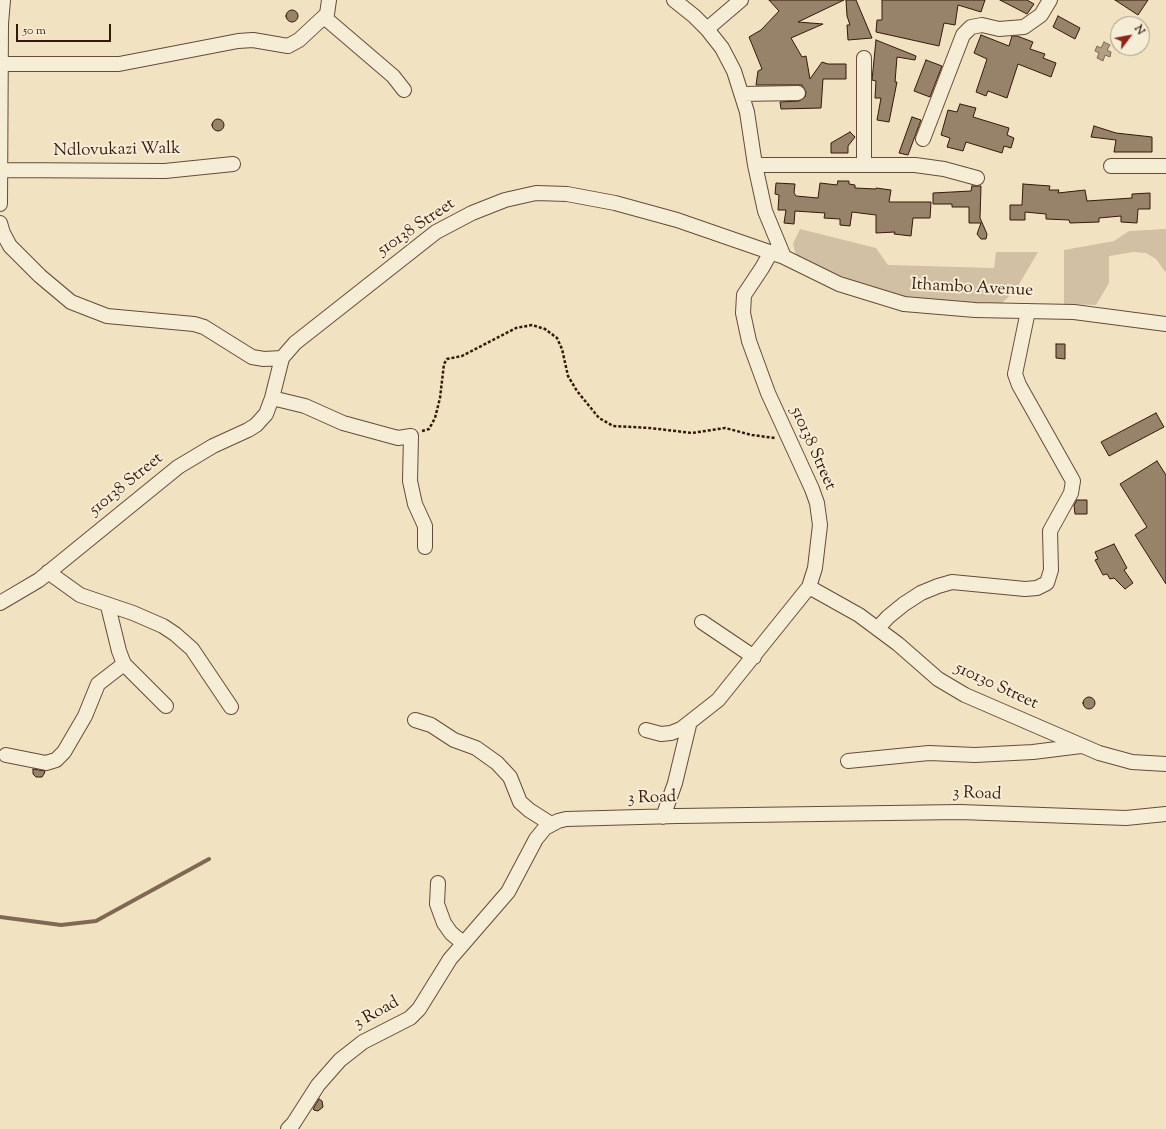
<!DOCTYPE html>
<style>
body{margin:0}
#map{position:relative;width:1166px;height:1129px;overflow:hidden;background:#f1e3c2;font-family:"Sorts Mill Goudy",serif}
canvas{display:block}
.north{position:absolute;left:1110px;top:16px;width:40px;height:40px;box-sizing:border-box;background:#f6edd7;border:1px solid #a99885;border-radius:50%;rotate:58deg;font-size:11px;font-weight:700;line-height:16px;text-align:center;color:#36180b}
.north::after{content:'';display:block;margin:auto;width:14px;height:18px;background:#8f2418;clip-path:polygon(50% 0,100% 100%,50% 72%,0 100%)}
.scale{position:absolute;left:16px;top:24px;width:95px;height:18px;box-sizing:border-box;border:2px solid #36180b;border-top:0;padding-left:5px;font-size:12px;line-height:14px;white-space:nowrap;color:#36180b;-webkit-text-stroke:3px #f6edd7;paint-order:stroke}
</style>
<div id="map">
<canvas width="1166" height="1129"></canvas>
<div class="north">N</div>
<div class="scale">50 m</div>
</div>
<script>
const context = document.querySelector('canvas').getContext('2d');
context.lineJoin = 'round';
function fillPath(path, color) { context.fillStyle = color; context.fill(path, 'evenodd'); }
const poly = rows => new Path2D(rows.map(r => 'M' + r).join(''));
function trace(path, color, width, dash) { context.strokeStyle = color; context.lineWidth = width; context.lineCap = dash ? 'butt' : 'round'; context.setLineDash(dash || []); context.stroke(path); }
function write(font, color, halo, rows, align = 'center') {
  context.font = font + ' "Sorts Mill Goudy",serif'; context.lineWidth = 4; context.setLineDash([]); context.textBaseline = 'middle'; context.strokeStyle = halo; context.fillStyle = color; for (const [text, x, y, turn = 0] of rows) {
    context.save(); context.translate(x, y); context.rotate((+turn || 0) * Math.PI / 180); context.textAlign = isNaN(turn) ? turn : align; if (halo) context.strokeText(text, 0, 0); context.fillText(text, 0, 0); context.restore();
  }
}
const green = poly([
 [800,229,876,248,888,265,994,268,996,252,1038,252,1015,291,1002,303,964,303,916,299,893,294,851,281,796,255,793,244],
 [1166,229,1166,273,1156,259,1146,253,1134,252,1109,256,1109,283,1096,305,1064,304,1064,250,1114,241,1129,231]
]);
const water = poly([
 [1104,42,1110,45,1107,50,1111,52,1110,57,1105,55,1103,61,1097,58,1099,53,1095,51,1097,46,1101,48,1104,42]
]);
const stream = poly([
 [0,917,61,925,96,921,209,859]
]);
const building = poly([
 [769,0,844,0,798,22,823,24,791,38,802,57,806,56,810,79,822,62,828,64,846,64,846,79,823,79,821,108,781,109,780,102,799,101,805,97,806,92,802,85,756,85,758,71,762,69,749,37,761,30,779,11,769,0],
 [846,0,856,0,872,38,848,40,847,25,850,25,847,16,846,0],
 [882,0,985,0,981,12,958,5,955,25,944,23,939,46,876,32,877,20,882,20,882,0],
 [1000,0,1027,0,1034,4,1027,14,1000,0],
 [1115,0,1148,0,1138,15,1115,0],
 '286 16a6 6 0 1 1 12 0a6 6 0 1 1-12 0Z',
 [1058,16,1080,28,1075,39,1053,27,1058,16],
 [981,35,1009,46,1012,36,1017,36,1033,42,1030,49,1045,54,1043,58,1056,63,1051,77,1018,64,1007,98,988,91,986,96,976,92,987,59,974,53,981,35],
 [876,40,916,56,915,60,897,57,895,82,897,82,889,122,877,120,881,98,875,98,876,81,872,80,876,40],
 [926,60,942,66,930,97,914,91,926,60],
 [960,104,976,108,973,117,1009,128,1007,135,1014,138,1011,148,1004,146,1002,153,966,142,963,151,947,147,950,138,941,135,948,110,957,112,960,104],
 [912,117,921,120,908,155,899,153,912,117],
 '212 125a6 6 0 1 1 12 0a6 6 0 1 1-12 0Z',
 [1094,126,1116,133,1152,137,1152,152,1114,152,1116,140,1091,137,1094,126],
 [850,132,855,137,848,146,848,153,831,153,831,143,850,132],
 [838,181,849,181,849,184,855,185,855,188,876,189,876,188,891,190,889,202,931,202,930,218,913,218,911,236,894,234,895,232,876,233,876,215,852,212,850,226,840,225,840,219,824,218,825,213,795,211,794,224,784,223,786,210,778,210,779,195,775,194,776,183,795,184,794,193,796,196,818,198,820,183,837,185,838,181],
 [1023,184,1050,186,1049,190,1059,190,1058,193,1085,190,1087,201,1132,198,1132,194,1150,193,1150,209,1138,209,1137,223,1121,222,1121,216,1099,218,1099,222,1070,223,1069,220,1046,219,1046,214,1025,212,1025,220,1010,220,1010,205,1022,205,1023,184],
 [972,186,981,186,980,218,987,234,986,239,981,239,977,234,981,223,969,223,969,207,952,207,952,204,933,204,933,193,971,191,972,186],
 [1056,344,1065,344,1065,359,1056,358,1056,344],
 [1156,413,1164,427,1109,456,1101,442,1156,413],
 [1157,461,1166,475,1166,584,1135,535,1147,527,1120,484,1157,461],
 [1077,500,1087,500,1087,514,1075,514,1074,505,1077,500],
 [1114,544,1127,568,1124,570,1133,583,1125,589,1114,578,1110,579,1107,574,1103,575,1095,560,1098,559,1095,552,1114,544],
 '1083 703a6 6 0 1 1 12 0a6 6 0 1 1-12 0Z',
 [33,769,45,771,44,774,42,777,36,777,33,774,33,769],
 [319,1099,322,1101,323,1107,318,1111,314,1110,313,1109,319,1099]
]);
const path = poly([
 [422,431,429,429,435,418,440,398,444,364,447,359,462,356,516,328,532,325,545,329,557,338,562,349,568,376,577,391,599,418,613,426,650,428,692,433,725,428,752,435,775,438]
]);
const minor = poly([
 [674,0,694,16,707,29,722,48,734,71,747,112,755,165,765,211,784,257,839,284,904,304,975,310,1074,312,1166,324],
 [324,17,393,76,404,90],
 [707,29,741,0],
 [0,64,119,64,238,41,253,40,288,46,299,40,327,14,329,0],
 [742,94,798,93],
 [923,139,963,35,971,27,982,25,999,29,1024,27,1041,15,1050,0],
 [755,165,915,165,944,169,977,178],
 [864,165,864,58],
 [1111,166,1166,166],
 [1,170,165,171,233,164],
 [0,204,1,24,3,0],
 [0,223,3,233,10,246,40,276,71,302,107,316,194,324,204,327,252,357,264,359,282,358],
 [272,398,305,406,343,423,398,438,411,436,410,481,415,504,425,526,425,547],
 [48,572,80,595,133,613,163,626,175,634,192,649,231,707],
 [809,587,859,615,898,644,938,679,965,695,1099,753,1132,762,1166,764],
 [0,603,39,580,178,467,213,446,248,430,256,425,266,414,272,398,282,358,295,343,436,232,472,213,505,200,536,193,567,194,615,203,677,220,784,257],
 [108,606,119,651,124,664,166,706],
 [702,622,754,657],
 [878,628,888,617,904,604,921,593,938,586,952,582,1025,589,1037,588,1047,583,1051,570,1050,531,1071,493,1073,481,1019,385,1015,374,1028,311],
 [415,720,431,725,454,740,476,748,497,763,510,777,520,802,529,810,551,824],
 [646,730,661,734,671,733,681,729,718,700,809,587,815,568,820,525,817,503,812,489,768,393,749,341,743,313,744,295,762,268,771,252],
 [6,755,46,763,56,760,64,752,85,716,98,684,124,664],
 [848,761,929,753,975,755,1033,752,1081,746],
 [663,817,675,783,689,725],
 [438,883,437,904,444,923,451,933,463,943],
 [288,1129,293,1124,318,1085,340,1060,363,1042,410,1018,419,1009,450,959,508,892,536,839,545,828,558,821,566,819,677,816,960,812,1126,818,1166,814]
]);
const streetNames = [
 ["Ndlovukazi Walk",117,151,-1],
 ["510138 Street",417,228,-34],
 ["Ithambo Avenue",972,289,3],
 ["510138 Street",812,449,66],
 ["510138 Street",127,485,-39],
 ["510130 Street",996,687,25],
 ["3 Road",977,795,2],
 ["3 Road",652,799,-2],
 ["3 Road",377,1014,-29]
];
fillPath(green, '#d1c0a3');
fillPath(water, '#b19e84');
trace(water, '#806854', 1);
trace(stream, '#806854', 4);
fillPath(building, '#97826a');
trace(building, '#36180b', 1);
trace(minor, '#654b39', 16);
trace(path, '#36180b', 2.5, [3, 2]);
trace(minor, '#f6edd7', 14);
write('17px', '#36180b', '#f6edd7', streetNames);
</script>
